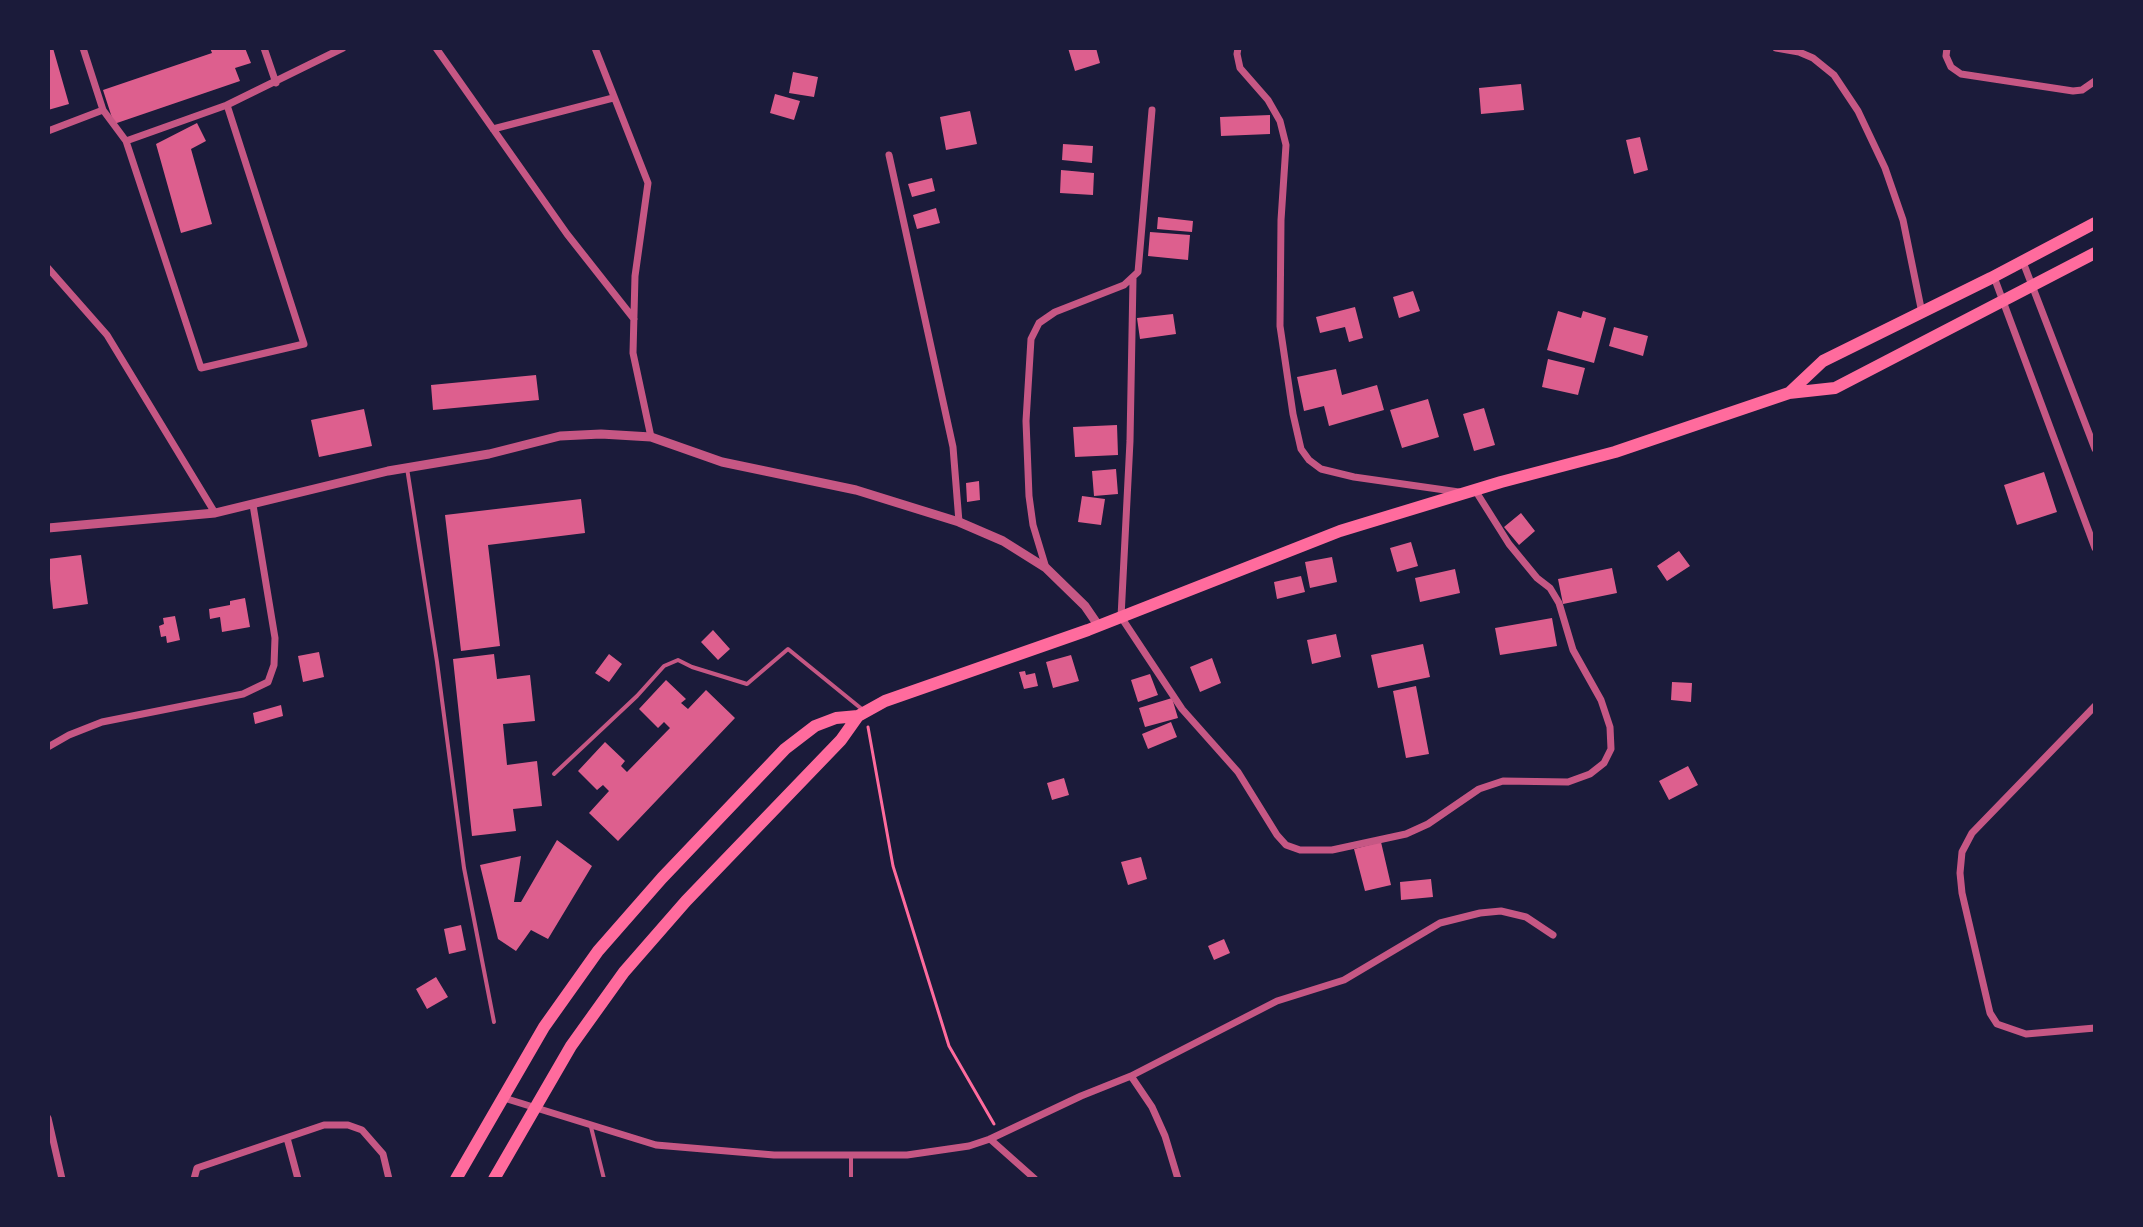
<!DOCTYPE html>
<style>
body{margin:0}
#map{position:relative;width:2143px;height:1227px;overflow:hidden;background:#1b1b3a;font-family:Raleway,sans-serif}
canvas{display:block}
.frame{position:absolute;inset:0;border:50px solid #1b1b3a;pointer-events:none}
</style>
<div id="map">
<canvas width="2143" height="1227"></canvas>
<div class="frame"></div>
</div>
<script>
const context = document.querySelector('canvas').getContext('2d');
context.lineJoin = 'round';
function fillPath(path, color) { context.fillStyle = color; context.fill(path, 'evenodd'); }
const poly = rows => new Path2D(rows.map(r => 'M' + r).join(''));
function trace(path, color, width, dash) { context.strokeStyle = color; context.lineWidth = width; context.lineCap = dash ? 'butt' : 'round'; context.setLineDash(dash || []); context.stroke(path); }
const building = poly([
 [48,48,53,48,69,104,48,110],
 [210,48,245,48,251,63,235,68,240,81,114,124,103,90,212,53],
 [1068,48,1096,48,1100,63,1075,71],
 [793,72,818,77,814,97,789,93],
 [1521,84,1524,110,1481,114,1479,88],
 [775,94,800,101,794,120,770,113],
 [970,111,977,144,946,150,940,117],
 [1270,115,1270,134,1221,136,1220,117],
 [197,123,206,141,191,149,212,224,181,233,156,144],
 [1640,137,1648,170,1634,174,1626,140],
 [1063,144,1093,146,1092,163,1062,160],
 [1061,170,1094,173,1093,195,1060,193],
 [932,178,935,191,912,197,908,184],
 [936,208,940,223,917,229,913,215],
 [1158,217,1193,221,1192,232,1157,229],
 [1150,232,1190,235,1188,260,1148,256],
 [1413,291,1420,311,1399,318,1393,297],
 [1355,307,1363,338,1349,342,1345,327,1320,333,1316,317],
 [1558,311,1581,318,1583,311,1606,318,1594,363,1547,350],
 [1173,314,1176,334,1140,339,1137,318],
 [1614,327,1648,336,1643,356,1609,346],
 [1548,359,1585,368,1578,395,1542,387],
 [1336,369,1342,395,1377,385,1384,410,1329,426,1324,406,1304,411,1297,377],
 [536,375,539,400,433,410,431,385],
 [1428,399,1439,437,1402,448,1390,410],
 [1484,408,1495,445,1474,451,1463,414],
 [364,409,372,446,319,457,311,420],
 [1117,425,1118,455,1075,457,1073,427],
 [1116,469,1118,494,1094,496,1092,471],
 [2044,472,2057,512,2017,525,2004,485],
 [979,481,980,500,967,502,966,483],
 [1082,496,1105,499,1101,525,1078,522],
 [581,499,585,533,488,545,500,646,461,651,445,515],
 [1521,513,1535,531,1519,545,1504,527],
 [1411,542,1418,566,1397,572,1390,548],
 [1679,551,1690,566,1667,581,1657,566],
 [81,555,88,604,53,609,48,559],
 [1332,557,1337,582,1310,588,1305,562],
 [1612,568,1617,593,1563,604,1558,579],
 [1455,569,1460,593,1420,602,1415,578],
 [1301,576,1305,592,1277,599,1274,582],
 [245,598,250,627,222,632,220,617,210,619,209,609,230,605,230,601],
 [175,616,180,640,167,643,166,636,161,637,159,626,164,624,163,618],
 [1552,618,1557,646,1500,655,1495,628],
 [713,630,730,649,718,660,701,642],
 [1336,634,1341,657,1312,664,1307,640],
 [1423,644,1430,677,1378,688,1371,655],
 [319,652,324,677,303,682,298,656],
 [494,654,497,679,530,675,535,721,503,724,507,765,537,761,542,806,513,809,516,831,472,836,453,659],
 [609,654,622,664,609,682,595,673],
 [1071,655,1079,681,1053,688,1046,662],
 [1212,658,1221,683,1200,692,1190,667],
 [1025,671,1026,675,1035,673,1038,686,1024,689,1019,672],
 [1150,674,1158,695,1138,702,1131,680],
 [666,680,686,699,681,703,688,709,706,690,735,718,618,841,589,813,609,791,603,785,597,790,578,771,605,742,625,761,621,766,627,772,670,728,664,722,658,728,639,709],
 [1672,682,1692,683,1691,702,1671,700],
 [1416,686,1429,754,1406,758,1393,691],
 [1172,698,1178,718,1145,727,1139,708],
 [281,705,283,716,255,724,253,713],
 [1171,722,1177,737,1148,749,1142,734],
 [1688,766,1698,785,1669,800,1659,781],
 [1064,778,1069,795,1052,800,1047,783],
 [557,840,592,866,548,939,531,930,516,951,498,939,480,865,521,856,514,902,521,902],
 [1381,842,1391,885,1365,891,1354,849],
 [1141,857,1147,879,1128,885,1121,862],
 [1431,879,1433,897,1401,900,1400,882],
 [461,925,466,950,449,954,444,929],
 [1224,939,1230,953,1214,960,1208,946],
 [436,977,448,997,427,1009,416,989]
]);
const path = poly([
 [868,727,893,866,949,1046,994,1124]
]);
const service = poly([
 [407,468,437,662,464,868,494,1022],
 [554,774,637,696,664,666,678,660,692,667,747,684,788,649,863,710],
 [591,1127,604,1179],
 [851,1155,851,1179]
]);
const minor = poly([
 [83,48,103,110,126,141,201,368,304,344,227,105,343,48],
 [264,48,276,83],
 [436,48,567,234,634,319],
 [595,48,648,183,635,276,633,353,651,437],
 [1238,48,1237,54,1240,68,1268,100,1280,121,1286,145,1281,220,1280,326,1293,414,1301,449,1309,460,1321,469,1354,477,1459,492],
 [1776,48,1799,52,1813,58,1834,75,1858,111,1885,168,1903,220,1922,313],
 [1947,48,1946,56,1951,67,1961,74,2073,91,2082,90,2095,81],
 [493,129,613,98],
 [48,131,103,110],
 [126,141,227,105],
 [889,155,953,447,959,522],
 [2023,262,2095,449],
 [48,268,107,335,215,513],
 [1994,277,2095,548],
 [1133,279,1130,441,1121,617,1182,709,1238,772,1277,835,1286,845,1300,850,1332,850,1406,834,1428,824,1479,789,1503,781,1568,782,1590,774,1604,763,1611,749,1610,727,1601,700,1573,650,1559,603,1550,588,1537,578,1509,544,1475,490],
 [1046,568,1033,525,1029,496,1026,421,1031,339,1039,323,1055,312,1124,285,1138,272,1152,110],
 [2095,706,1972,833,1962,852,1960,873,1962,893,1990,1013,1997,1024,2026,1034,2095,1028],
 [48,747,69,735,102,722,243,694,268,682,274,665,275,638,253,505],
 [1131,1076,1277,1001,1344,980,1440,923,1480,913,1501,911,1526,917,1553,935],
 [504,1098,656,1145,774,1155,907,1155,969,1146,990,1139,1081,1096,1131,1076,1152,1107,1165,1136,1178,1179],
 [48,1118,62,1179],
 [287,1138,298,1179],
 [990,1139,1035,1179],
 [194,1179,197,1168,324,1125,348,1125,362,1130,383,1154,389,1179]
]);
const tertiary = poly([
 [48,528,215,513,388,471,489,454,560,436,601,434,651,437,722,462,856,490,959,522,1003,541,1046,568,1085,606,1098,625]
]);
const primary = poly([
 [1789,393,1823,361,1991,278,2095,223],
 [456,1179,544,1027,598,951,662,878,785,749,815,726,836,718,858,716,885,701,1088,630,1340,531,1501,482,1615,452,1789,393,1835,388,2095,253],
 [494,1179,571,1046,624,972,686,901,841,740,858,716]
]);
fillPath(building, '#dd5f8e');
trace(path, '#ff6b9d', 3);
trace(service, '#c65784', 4);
trace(minor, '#c65784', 7);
trace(tertiary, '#c65784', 9);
trace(primary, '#ff6b9d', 12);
</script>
